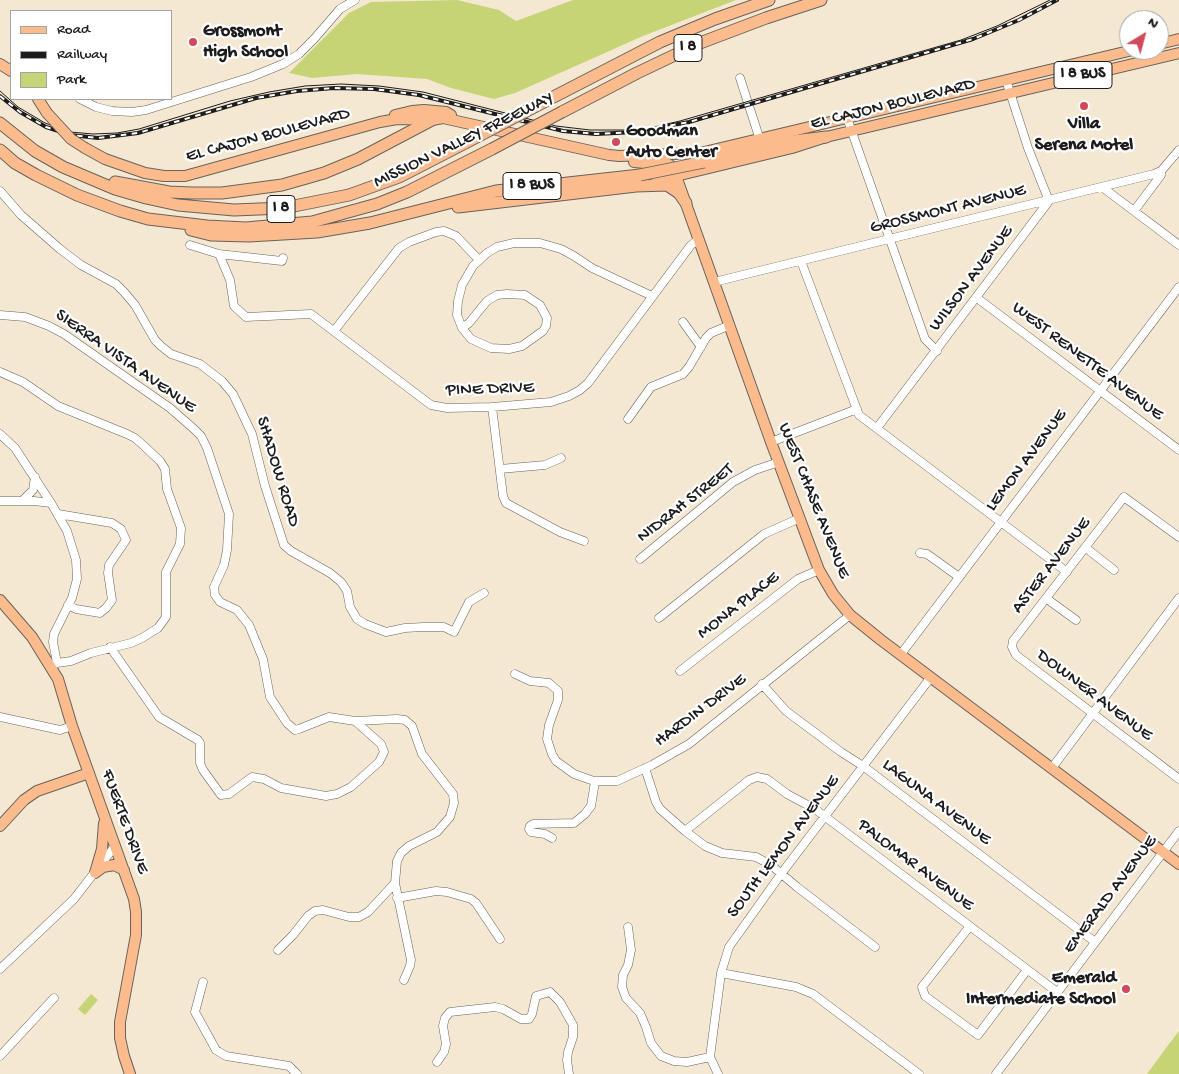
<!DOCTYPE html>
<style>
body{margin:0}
#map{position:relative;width:1179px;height:1074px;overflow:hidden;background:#f5e8d2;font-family:"Gochi Hand",sans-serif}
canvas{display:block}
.legend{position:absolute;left:10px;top:10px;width:162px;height:90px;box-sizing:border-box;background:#fff;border:1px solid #a4a4a4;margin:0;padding:6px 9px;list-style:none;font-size:15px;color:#1c1c1c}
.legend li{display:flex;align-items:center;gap:10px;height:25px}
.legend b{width:25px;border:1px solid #a4a4a4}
.north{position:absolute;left:1119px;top:10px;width:50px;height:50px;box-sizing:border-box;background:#fff;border:1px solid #a4a4a4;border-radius:50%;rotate:37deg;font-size:14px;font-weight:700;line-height:20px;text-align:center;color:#1c1c1c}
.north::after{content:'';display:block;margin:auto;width:18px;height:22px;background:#d1495b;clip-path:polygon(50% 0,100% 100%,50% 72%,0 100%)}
</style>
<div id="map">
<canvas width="1179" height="1074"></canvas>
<ul class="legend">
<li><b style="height:6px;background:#fbbb8c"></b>Road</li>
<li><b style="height:6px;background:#1c1c1c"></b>Railway</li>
<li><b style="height:14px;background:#c7d475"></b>Park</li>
</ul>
<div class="north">N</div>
</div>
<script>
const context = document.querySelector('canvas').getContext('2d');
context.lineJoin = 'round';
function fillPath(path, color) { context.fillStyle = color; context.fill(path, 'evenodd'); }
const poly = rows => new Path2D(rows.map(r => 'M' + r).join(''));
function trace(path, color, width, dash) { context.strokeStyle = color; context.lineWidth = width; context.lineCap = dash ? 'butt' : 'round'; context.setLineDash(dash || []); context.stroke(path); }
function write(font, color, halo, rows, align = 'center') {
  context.font = font + ' "Gochi Hand",sans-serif'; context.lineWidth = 4.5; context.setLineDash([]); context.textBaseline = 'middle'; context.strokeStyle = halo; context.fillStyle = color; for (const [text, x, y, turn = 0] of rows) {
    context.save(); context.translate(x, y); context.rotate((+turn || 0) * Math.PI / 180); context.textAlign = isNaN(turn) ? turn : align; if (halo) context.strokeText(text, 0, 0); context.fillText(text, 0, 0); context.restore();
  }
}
const green = poly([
 [457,0,499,10,516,21,573,0,736,0,643,36,515,93,494,99,451,88,427,79,357,74,312,78,289,73,349,13,371,2],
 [91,994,98,1000,85,1015,78,1009],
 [1179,1031,1179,1074,1147,1074,1166,1048]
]);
const minor = poly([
 [740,78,760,140],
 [80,99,96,107,112,111,132,112,146,110,251,77,283,64,299,54,314,39,340,9,355,0],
 [847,118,925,339,937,351],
 [1102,187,1179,245],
 [0,191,21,215,60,249,81,265,116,284,124,292,135,305,155,340,161,346,171,354,200,364,222,381,233,394,252,434,265,486,284,545,291,551,330,573,341,582,347,591,350,607,357,619,365,624,386,632,405,628,423,627,444,627,454,632,469,602,484,593],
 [1134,211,1161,175,1161,171],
 [190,245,219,254,282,261,283,258],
 [219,254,230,280,234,306,246,317,311,314,431,405,447,408,492,407,551,402,569,396,580,390,588,383,691,245,699,239],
 [801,261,859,415,1067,572],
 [714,282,1154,174,1161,171,1179,150],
 [507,294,525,295,540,305,547,318,546,326,543,331,522,346,509,349,491,348,471,339,462,328,469,323,487,301,497,295,507,294],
 [977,298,1179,450],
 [0,315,25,317,49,326,64,334,170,408,194,429,201,436,207,448,229,514,227,550,224,565,214,587,215,595,220,602,237,610,249,625,263,659,270,697,287,723,295,730,299,729,329,717,355,721,397,719,405,720,412,726,422,754,453,794,454,803,450,817,437,832,409,846,401,853,397,861,395,883,411,960,410,966,404,980],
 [683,322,701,347],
 [462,328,457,315,458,301,462,285,473,266,487,253,497,247,514,243,540,243,561,249,574,256,592,268,652,296],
 [334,331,399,248,409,242,436,232,444,231,456,236,479,260],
 [0,372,23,382,58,406,127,434,135,438,144,446,160,461,165,469,167,489,181,528,180,544,166,572,166,617,158,628,142,638,131,643,91,653,71,661,57,663],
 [492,407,503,496,506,503,560,532,584,541],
 [628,419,651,387,683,374,689,367,706,338,711,333,730,325],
 [877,428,1049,201,1028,148,1006,80],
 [0,434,15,448,51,503],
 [771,442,857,409],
 [500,469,545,465,561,458],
 [0,501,34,501,51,503,67,531,76,560,77,579,72,598,54,634,53,642,57,663,54,665],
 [22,501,33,490,35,477],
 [58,514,112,523,121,529,126,540,109,565,108,573,112,600,106,608,100,613,76,609,68,605],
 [1179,537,1124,497,1013,641,1012,647,1016,655,1179,779],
 [1086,548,1114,570],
 [920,553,927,554,959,577],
 [640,559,733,482,755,470,779,462],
 [1047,599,1076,620],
 [659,618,764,534,800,518],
 [110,647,159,717,198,740,200,743,200,763,203,770,221,795,229,794,252,777,264,779,281,788,326,796,337,794,351,787,379,762,384,752,381,744,355,721],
 [901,654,1179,287],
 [680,671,798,579,819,570],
 [515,674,530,681,549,683,558,691,558,700,549,725,547,739,552,754,556,761,574,774,594,781,617,781,652,765,689,744,850,615],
 [762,684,786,711,841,752,863,766,1095,942],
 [0,717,60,730,72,726],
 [645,768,656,802,660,809,685,831,705,846,722,853,756,857,771,865,797,887,875,947],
 [1052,768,1179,598],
 [685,831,749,780,757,777,767,779,787,794,815,809,1057,992],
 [552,838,545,834,531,832,529,829,530,826,533,824,574,823,585,814,591,806,595,782],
 [397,898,436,891,447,892,471,899,476,903,500,939],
 [970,926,922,987,925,996,978,1035,1027,970],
 [628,927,631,950,628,965,623,975,622,987,626,998,640,1013,646,1027,651,1043,661,1056,674,1061,687,1062,710,1057],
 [278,950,293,935,308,916,315,911,323,910,349,917,359,917,368,912,395,883],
 [0,969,74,899,115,846],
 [721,973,796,987,813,994,919,1074],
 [203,982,195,1012,216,1050,226,1056,289,1066,297,1074],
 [0,1056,54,998],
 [437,1062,444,1052,446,1044,443,1026,445,1018,450,1012,495,1007,503,1009,521,1019,529,1019,532,1014,536,996,550,992,560,1002,573,1025,573,1037,568,1052,567,1060,569,1074],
 [718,1074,710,1057,721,973,729,947,781,874,931,677],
 [996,1074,1179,831]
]);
const major = poly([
 [1159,44,1179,39],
 [0,64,11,71],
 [38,99,47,113],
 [395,115,412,111,424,110,446,112,451,115],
 [85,148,105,159,145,173,164,176,185,176,380,122,397,119,432,120,443,118,609,155,619,156,700,153,1133,50],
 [655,155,671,166,676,176,771,442,819,570,833,594,850,615,881,640,1179,864],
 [634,162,656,164,676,176,792,148,826,137,1179,53],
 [0,600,32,637,58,679,72,726,134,899,136,912,136,935,120,1022,120,1038,124,1056,130,1074],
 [0,826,24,800,37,791,89,773],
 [95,873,102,849,104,823],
 [95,873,103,867,114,865,124,870]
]);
const highway = poly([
 [536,106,660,42,715,19,769,0],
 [562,112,637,73,700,43,766,18,821,0],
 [0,123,35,151,63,167,115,189,146,198,178,205,234,210,284,208,349,195,399,177,465,143],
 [0,150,15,163,36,175,77,195,120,211,148,219,207,226,246,228,312,222,377,204,407,192,492,149],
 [704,162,786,142,826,137],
 [657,181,676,176],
 [115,182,169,192,192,193,222,193,282,185,324,173,358,159,432,120],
 [458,207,636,186,667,185,679,193,686,203],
 [191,230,211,235,249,236,317,232,370,223,496,191,640,175]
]);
const tram = poly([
 [0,91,18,107,45,123,70,132,93,134,117,133,139,129,230,101,269,92,305,86,341,84,379,86,423,92,556,126,590,130,627,130,654,127,680,121,961,40,997,26,1050,0]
]);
const rail = poly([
 [0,96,20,112,46,127,71,135,98,138,138,133,256,98,297,91,334,88,374,89,419,95,563,131,596,134,635,132,689,122,973,39,1019,20,1057,0]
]);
const majorBridge = poly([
 [47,113,71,139,85,148]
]);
const highwayBridge = poly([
 [465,143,536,106],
 [492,149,562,112],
 [640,175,704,162]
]);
const markers = [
 [193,42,5,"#d1495b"],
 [1084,106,5,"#d1495b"],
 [616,142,5,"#d1495b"],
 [1126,989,5,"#d1495b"]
];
const shields = [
 [688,48,28],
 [1083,75,58],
 [532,186,58],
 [281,209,28]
];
const shieldNames = [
 ["I 8",688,48],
 ["I 8 BUS",1083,75],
 ["I 8 BUS",532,186],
 ["I 8",281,209]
];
const poiNames = [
 ["Grossmont",203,32],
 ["High School",203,53],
 ["Villa",1084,125,"center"],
 ["Serena Motel",1084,146,"center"],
 ["Goodman",626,132],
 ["Auto Center",626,153],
 ["Emerald",1116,979,"right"],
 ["Intermediate School",1116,1000,"right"]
];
const streetNames = [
 ["EL CAJON BOULEVARD",893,105,-14],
 ["EL CAJON BOULEVARD",268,136,-15],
 ["MISSION VALLEY FREEWAY",464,141,-26],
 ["GROSSMONT AVENUE",948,210,-14],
 ["WILSON AVENUE",972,279,-53],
 ["SIERRA VISTA AVENUE",125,362,35],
 ["WEST RENETTE AVENUE",1087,362,37],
 ["PINE DRIVE",490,390,-2],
 ["LEMON AVENUE",1027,461,-53],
 ["SHADOW ROAD",277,472,73],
 ["WEST CHASE AVENUE",813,501,68],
 ["NIDRAH STREET",686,504,-38],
 ["ASTER AVENUE",1052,566,-52],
 ["MONA PLACE",739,606,-38],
 ["DOWNER AVENUE",1094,696,37],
 ["HARDIN DRIVE",701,711,-37],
 ["LAGUNA AVENUE",936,803,37],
 ["FUERTE DRIVE",124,822,70],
 ["SOUTH LEMON AVENUE",784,847,-53],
 ["PALOMAR AVENUE",915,866,37],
 ["EMERALD AVENUE",1111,895,-53]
];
fillPath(green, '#c7d475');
trace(minor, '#68635c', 9);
trace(major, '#68635c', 12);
trace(highway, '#68635c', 13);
trace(minor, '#fff', 8);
trace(major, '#fbbb8c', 10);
trace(highway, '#fbbb8c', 11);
trace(tram, '#1c1c1c', 1);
trace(rail, '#1c1c1c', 4);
trace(rail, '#fff', 2, [5.5]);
trace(majorBridge, '#68635c', 12, []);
trace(highwayBridge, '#68635c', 13, []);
trace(majorBridge, '#fbbb8c', 10);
trace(highwayBridge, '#fbbb8c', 11);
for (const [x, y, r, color] of markers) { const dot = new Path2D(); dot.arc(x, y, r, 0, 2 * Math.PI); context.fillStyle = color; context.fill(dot); trace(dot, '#fff', 2); }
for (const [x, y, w] of shields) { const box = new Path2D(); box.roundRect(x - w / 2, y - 13.5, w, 27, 4); context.fillStyle = '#fff'; context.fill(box); trace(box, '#1c1c1c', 1); }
write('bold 16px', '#1c1c1c', null, shieldNames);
write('bold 18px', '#1c1c1c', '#fff', poiNames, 'left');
write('18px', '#1c1c1c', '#fff', streetNames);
</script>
